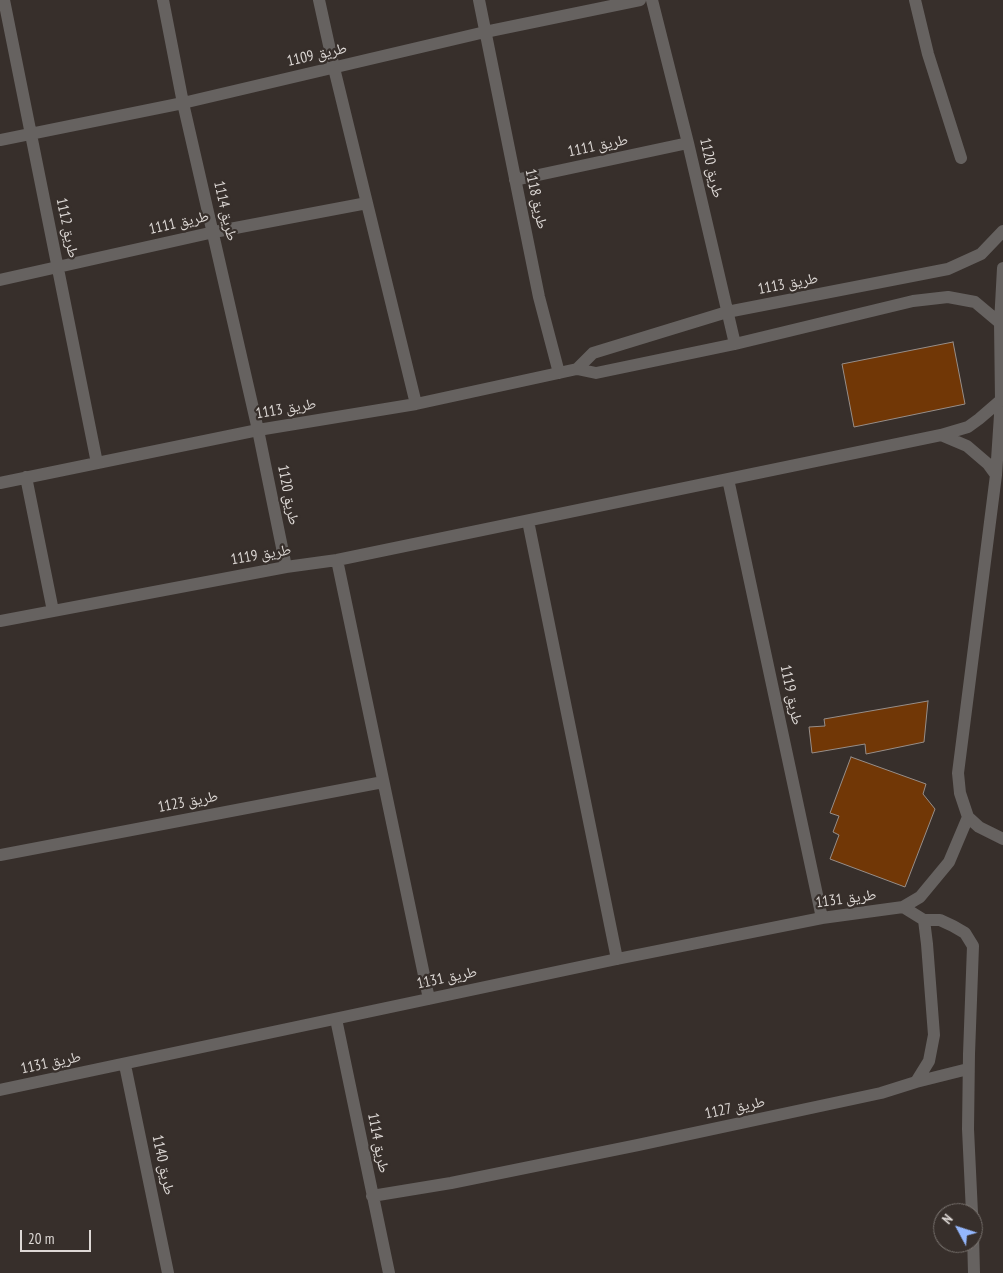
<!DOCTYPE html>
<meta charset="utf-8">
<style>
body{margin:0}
#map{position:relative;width:1003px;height:1273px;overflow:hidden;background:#372f2b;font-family:"PT Sans Narrow",sans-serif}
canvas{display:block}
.north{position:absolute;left:933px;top:1203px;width:50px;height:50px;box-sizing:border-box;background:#372f2b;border:1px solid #79736f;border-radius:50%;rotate:310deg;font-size:14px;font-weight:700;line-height:20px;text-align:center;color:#ddd8d5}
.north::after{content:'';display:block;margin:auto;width:18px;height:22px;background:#94b7fd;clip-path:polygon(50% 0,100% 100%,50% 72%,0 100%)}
.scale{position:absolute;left:20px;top:1230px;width:71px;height:22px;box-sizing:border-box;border:2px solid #ddd8d5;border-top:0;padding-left:6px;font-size:15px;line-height:18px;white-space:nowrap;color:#ddd8d5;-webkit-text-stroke:4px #372f2b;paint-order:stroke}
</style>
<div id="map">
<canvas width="1003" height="1273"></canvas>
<div class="north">N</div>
<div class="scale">20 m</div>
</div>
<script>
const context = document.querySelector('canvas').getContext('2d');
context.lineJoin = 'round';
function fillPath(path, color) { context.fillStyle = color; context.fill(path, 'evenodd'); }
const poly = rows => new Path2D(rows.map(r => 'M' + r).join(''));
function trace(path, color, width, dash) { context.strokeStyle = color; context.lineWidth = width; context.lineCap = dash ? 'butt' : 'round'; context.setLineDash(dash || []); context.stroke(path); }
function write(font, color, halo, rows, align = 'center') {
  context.font = font + ' "PT Sans Narrow","Noto Naskh Arabic",sans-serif'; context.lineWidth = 4.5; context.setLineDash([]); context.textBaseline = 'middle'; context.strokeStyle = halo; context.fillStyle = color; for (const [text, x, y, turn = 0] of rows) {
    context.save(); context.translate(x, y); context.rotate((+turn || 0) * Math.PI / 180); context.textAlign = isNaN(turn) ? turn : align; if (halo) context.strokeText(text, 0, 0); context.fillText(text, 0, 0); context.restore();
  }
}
const building = poly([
 [953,342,965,404,854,427,842,364,953,342],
 [928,701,924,742,866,754,865,744,812,753,809,727,825,726,824,719,928,701],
 [851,757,926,784,923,794,935,809,905,887,830,859,839,835,833,832,839,816,830,813,851,757]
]);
const street = poly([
 [4,0,97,463],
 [163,0,183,103,258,430,286,567],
 [319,0,334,68,416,404],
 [479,0,539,297,559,373],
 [652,0,688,143,735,344],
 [915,0,928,54,961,158],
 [0,140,183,103,485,32,640,0],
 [515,180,688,143],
 [1003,268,1000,323,1001,400,996,475,958,773,960,793,968,817,979,827,1003,839],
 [0,280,214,232,367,203],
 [577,369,593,353,727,312,948,269,981,254,1003,231],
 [941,435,967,446,988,464,996,475],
 [26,477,53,611],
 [728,479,822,918],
 [0,483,258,430,416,404,577,369,596,373,735,344,913,301,948,297,975,302,1000,323],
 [528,521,617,959],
 [337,560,429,999],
 [0,621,286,567,337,560,941,435,968,427,979,419,1001,400],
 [0,855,383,782],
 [924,920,940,920,953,926,965,933,973,946,969,1054,968,1129,972,1213],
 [336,1019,389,1273],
 [125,1065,168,1273],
 [916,1082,968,1069],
 [0,1090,617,959,822,918,903,907,920,897,949,862,968,817],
 [372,1196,451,1183,638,1145,881,1093,916,1082,929,1061,934,1035,927,944,924,920,903,907],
 [973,1235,974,1273]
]);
const streetNames = [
 ["طريق 1109",317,55,-13],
 ["طريق 1111",598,146,-12],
 ["طريق 1120",711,168,77],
 ["طريق 1118",536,199,78],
 ["طريق 1114",225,211,77],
 ["طريق 1111",179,223,-13],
 ["طريق 1112",67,228,78],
 ["طريق 1113",788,284,-11],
 ["طريق 1113",286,409,-10],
 ["طريق 1120",288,495,79],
 ["طريق 1119",261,555,-10],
 ["طريق 1119",791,695,78],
 ["طريق 1123",188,802,-11],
 ["طريق 1131",846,899,-8],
 ["طريق 1131",447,978,-12],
 ["طريق 1131",51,1063,-12],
 ["طريق 1127",735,1108,-12],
 ["طريق 1114",378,1143,79],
 ["طريق 1140",163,1165,78]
];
fillPath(building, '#713706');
trace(building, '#978e89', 1);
trace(street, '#666260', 12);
write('15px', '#ddd8d5', '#372f2b', streetNames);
</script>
